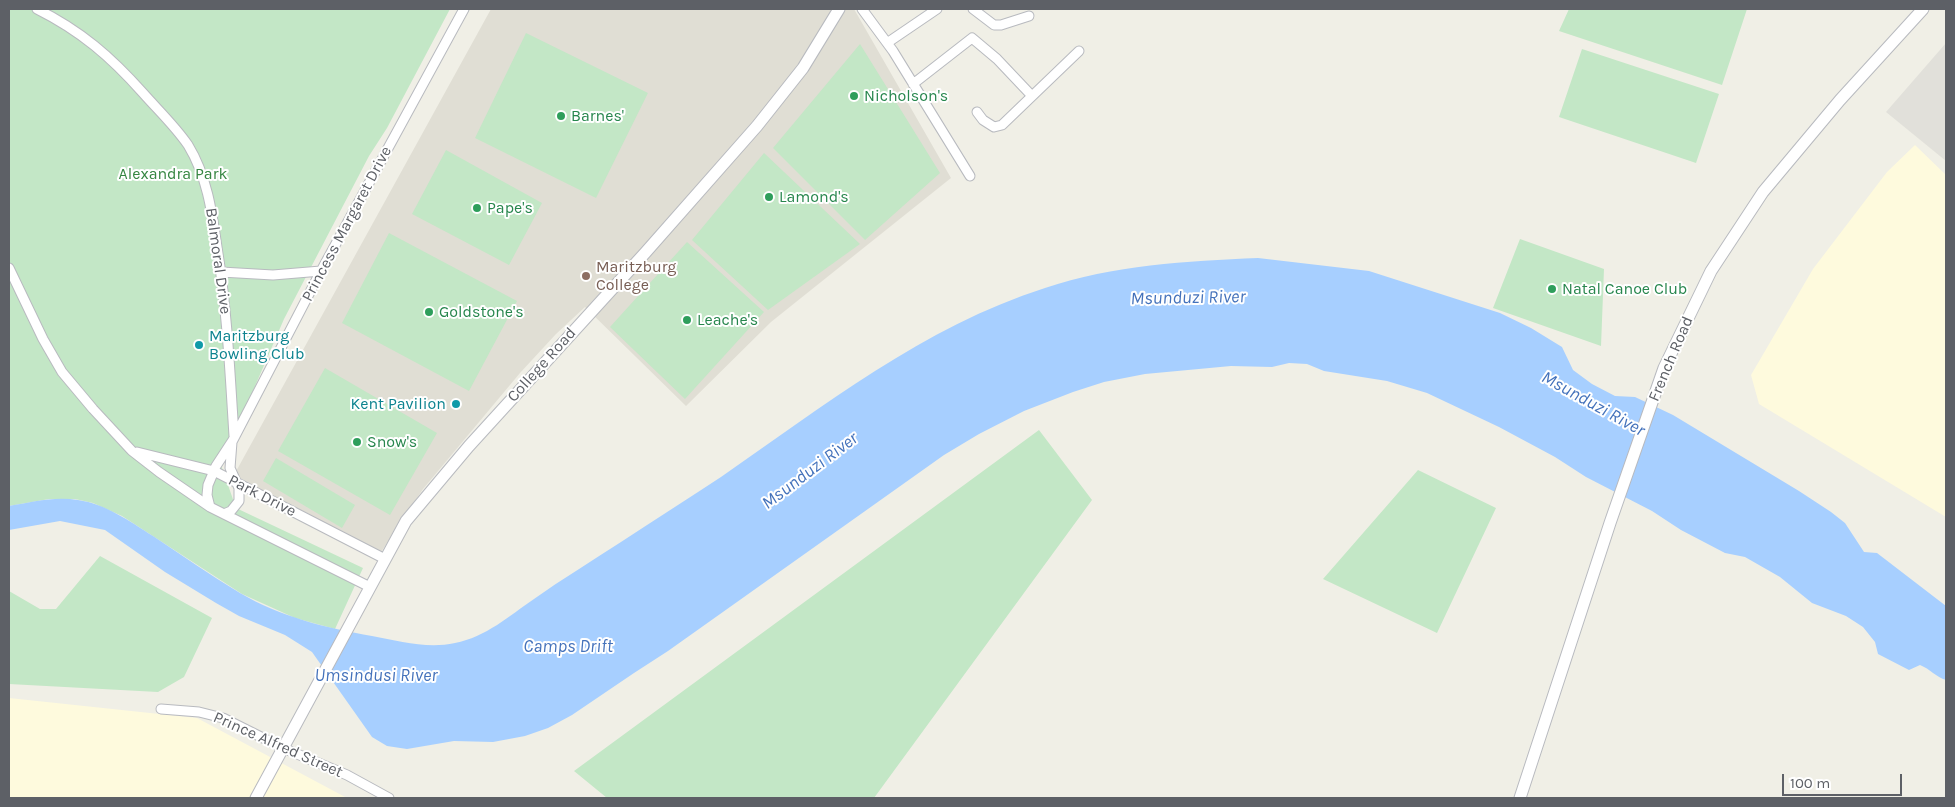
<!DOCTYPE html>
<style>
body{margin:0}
#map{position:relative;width:1955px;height:807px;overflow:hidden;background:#f0efe6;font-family:Karla,sans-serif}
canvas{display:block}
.frame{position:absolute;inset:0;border:10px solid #5d6066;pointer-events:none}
.scale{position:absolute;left:1782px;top:774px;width:120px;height:22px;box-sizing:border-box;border:2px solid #5d6066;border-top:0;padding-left:6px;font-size:15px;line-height:18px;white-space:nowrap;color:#5d6066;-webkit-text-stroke:4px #fff;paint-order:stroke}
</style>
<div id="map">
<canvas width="1955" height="807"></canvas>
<div class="frame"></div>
<div class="scale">100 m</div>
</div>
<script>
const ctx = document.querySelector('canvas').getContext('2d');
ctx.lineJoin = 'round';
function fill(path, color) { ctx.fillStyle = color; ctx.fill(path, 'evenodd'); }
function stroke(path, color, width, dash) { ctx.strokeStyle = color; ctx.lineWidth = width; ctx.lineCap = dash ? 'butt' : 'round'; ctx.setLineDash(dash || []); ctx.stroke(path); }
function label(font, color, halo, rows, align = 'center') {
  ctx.font = font + ' Karla,sans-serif'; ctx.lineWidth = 4; ctx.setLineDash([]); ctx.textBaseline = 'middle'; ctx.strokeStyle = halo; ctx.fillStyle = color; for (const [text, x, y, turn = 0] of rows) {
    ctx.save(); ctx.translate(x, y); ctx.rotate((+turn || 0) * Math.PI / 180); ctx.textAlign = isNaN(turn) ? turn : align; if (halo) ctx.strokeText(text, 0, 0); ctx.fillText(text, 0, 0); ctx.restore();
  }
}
const commercial = new Path2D(`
 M1915,145L1946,175V517L1759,404L1751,375L1813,269L1887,172Z
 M9,698L197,718L347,798H9Z`);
const industrial = new Path2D(`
 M1946,43V161L1886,112Z`);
const education = new Path2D(`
 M491,9H854L951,178L771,322L686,406L585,307L556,334L520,373L423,489L381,552L234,475Z`);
const green = new Path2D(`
 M9,9H450L387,128L369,156L284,319L221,465L236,508L363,568L335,629L295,618L242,594L122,516L93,503L75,499H49L9,506Z
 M1569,9H1747L1722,85L1559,31Z
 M526,33L648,93L596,198L475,138Z
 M860,44L940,173L865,240L773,148Z
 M1582,49L1719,94L1696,163L1559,117Z
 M446,150L542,203L509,265L412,214Z
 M764,153L860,244L768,310L692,240Z
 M389,233L517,301L469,391L342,323Z
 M1520,239L1604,269L1601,346L1493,308Z
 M687,242L764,312L685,399L610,327Z
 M325,368L437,433L390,515L278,451Z
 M1039,430L1092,500L874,798H607L574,771Z
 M276,458L355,505L342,528L263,481Z
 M1418,470L1496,508L1437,633L1323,579Z
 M100,556L212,618L184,677L158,692L9,684V591L40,609H56Z`);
const water = new Path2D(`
 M1258,258L1369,271L1500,313L1531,328L1562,347L1573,370L1592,384L1615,396L1635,397L1673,415L1799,491L1831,512L1845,523L1864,552L1877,553L1946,606V680C1936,677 1930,669 1920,665L1909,670L1878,654L1875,642L1863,627L1846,616L1812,603L1780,577L1745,557L1725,553L1681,530L1652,511L1586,477L1555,457L1499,427L1427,393L1387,381L1324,371L1307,364L1289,363L1272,367L1231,366L1145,374L1104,382L1073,392L1024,411L979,434L944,455L668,651L634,673L572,715L548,728L525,736L493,742L454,741L407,749L387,746L372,737L312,652L285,635L239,616L216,603L165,572L105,530L60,521L9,530V506C31,502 55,496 78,500C106,504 129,521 153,536C182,555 210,575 240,593C281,617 326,628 372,636C399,641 427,649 455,643C486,637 509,616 534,599C562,579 592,561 621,542C654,520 688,499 721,477C824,406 923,327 1045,288C1113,265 1187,261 1258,258Z`);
const minor = new Path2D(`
 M37,9C81,31 111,57 143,93C158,110 175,126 188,145C207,176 212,212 217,247C227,309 230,373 234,436
 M862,9L893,51L970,176
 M973,9L994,25H1001L1029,16
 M887,43L937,9
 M913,84L972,38L997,59L1032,96
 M977,112L983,120L994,127L1002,125L1079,51
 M9,268L43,339L62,372L93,409L132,451L159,472L210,507L370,587
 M221,272L273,275L321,271
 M137,452L214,471L385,559
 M210,507L207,495L208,485L216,466L233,440L321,271L464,9
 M224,514L231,511L239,501V488L230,468L232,442
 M161,709L199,712L223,718L283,748L347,775L389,798`);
const tertiary = new Path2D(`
 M256,798L406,521L469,446L645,253L757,126L803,68L839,9
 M1520,798L1610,523L1664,368L1711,271L1763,192L1840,100L1923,9`);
const markers = [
 [854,96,5,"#2e9e5b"],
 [561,116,5,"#2e9e5b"],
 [769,197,5,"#2e9e5b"],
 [477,208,5,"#2e9e5b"],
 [586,276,5,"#8d6e63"],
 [1552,289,5,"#2e9e5b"],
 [429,312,5,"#2e9e5b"],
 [687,320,5,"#2e9e5b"],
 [199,345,5,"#0f9aa8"],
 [456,404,5,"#0f9aa8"],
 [357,442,5,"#2e9e5b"]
];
const leisureNames = [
 ["Nicholson's",864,96],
 ["Barnes'",571,116],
 ["Lamond's",779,197],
 ["Pape's",487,208],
 ["Natal Canoe Club",1562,289],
 ["Goldstone's",439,312],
 ["Leache's",697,320],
 ["Snow's",367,442]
];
const parkNames = [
 ["Alexandra Park",173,174]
];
const streetNames = [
 ["Princess Margaret Drive",347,224,-62],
 ["Balmoral Drive",218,261,82],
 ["French Road",1671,359,-67],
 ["College Road",542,365,-48],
 ["Park Drive",262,496,27],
 ["Prince Alfred Street",278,745,24]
];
const educationNames = [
 ["Maritzburg",596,267],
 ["College",596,285]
];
const cultureNames = [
 ["Maritzburg",209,336],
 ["Bowling Club",209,354],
 ["Kent Pavilion",446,404,"right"]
];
const waterNames = [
 ["Msunduzi River",1188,298,-1],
 ["Msunduzi River",1593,404,29],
 ["Msunduzi River",810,471,-37],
 ["Camps Drift",568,647],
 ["Umsindusi River",376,676]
];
fill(commercial, '#fefadd');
fill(industrial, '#e1e0da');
fill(education, '#e0ded4');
fill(green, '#c3e7c6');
fill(water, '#a7cfff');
stroke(minor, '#b8babf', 11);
stroke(tertiary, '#b8babf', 13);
stroke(minor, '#fff', 9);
stroke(tertiary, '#fff', 11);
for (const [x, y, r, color] of markers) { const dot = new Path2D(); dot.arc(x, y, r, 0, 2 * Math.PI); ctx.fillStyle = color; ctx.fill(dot); stroke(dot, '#fff', 2); }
label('16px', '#27864d', '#fff', leisureNames, 'left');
label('16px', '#358641', '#fff', parkNames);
label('16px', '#5d6066', '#fff', streetNames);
label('16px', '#785e54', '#fff', educationNames, 'left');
label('16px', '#0d838f', '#fff', cultureNames, 'left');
label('italic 18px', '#4472bb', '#fff', waterNames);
</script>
